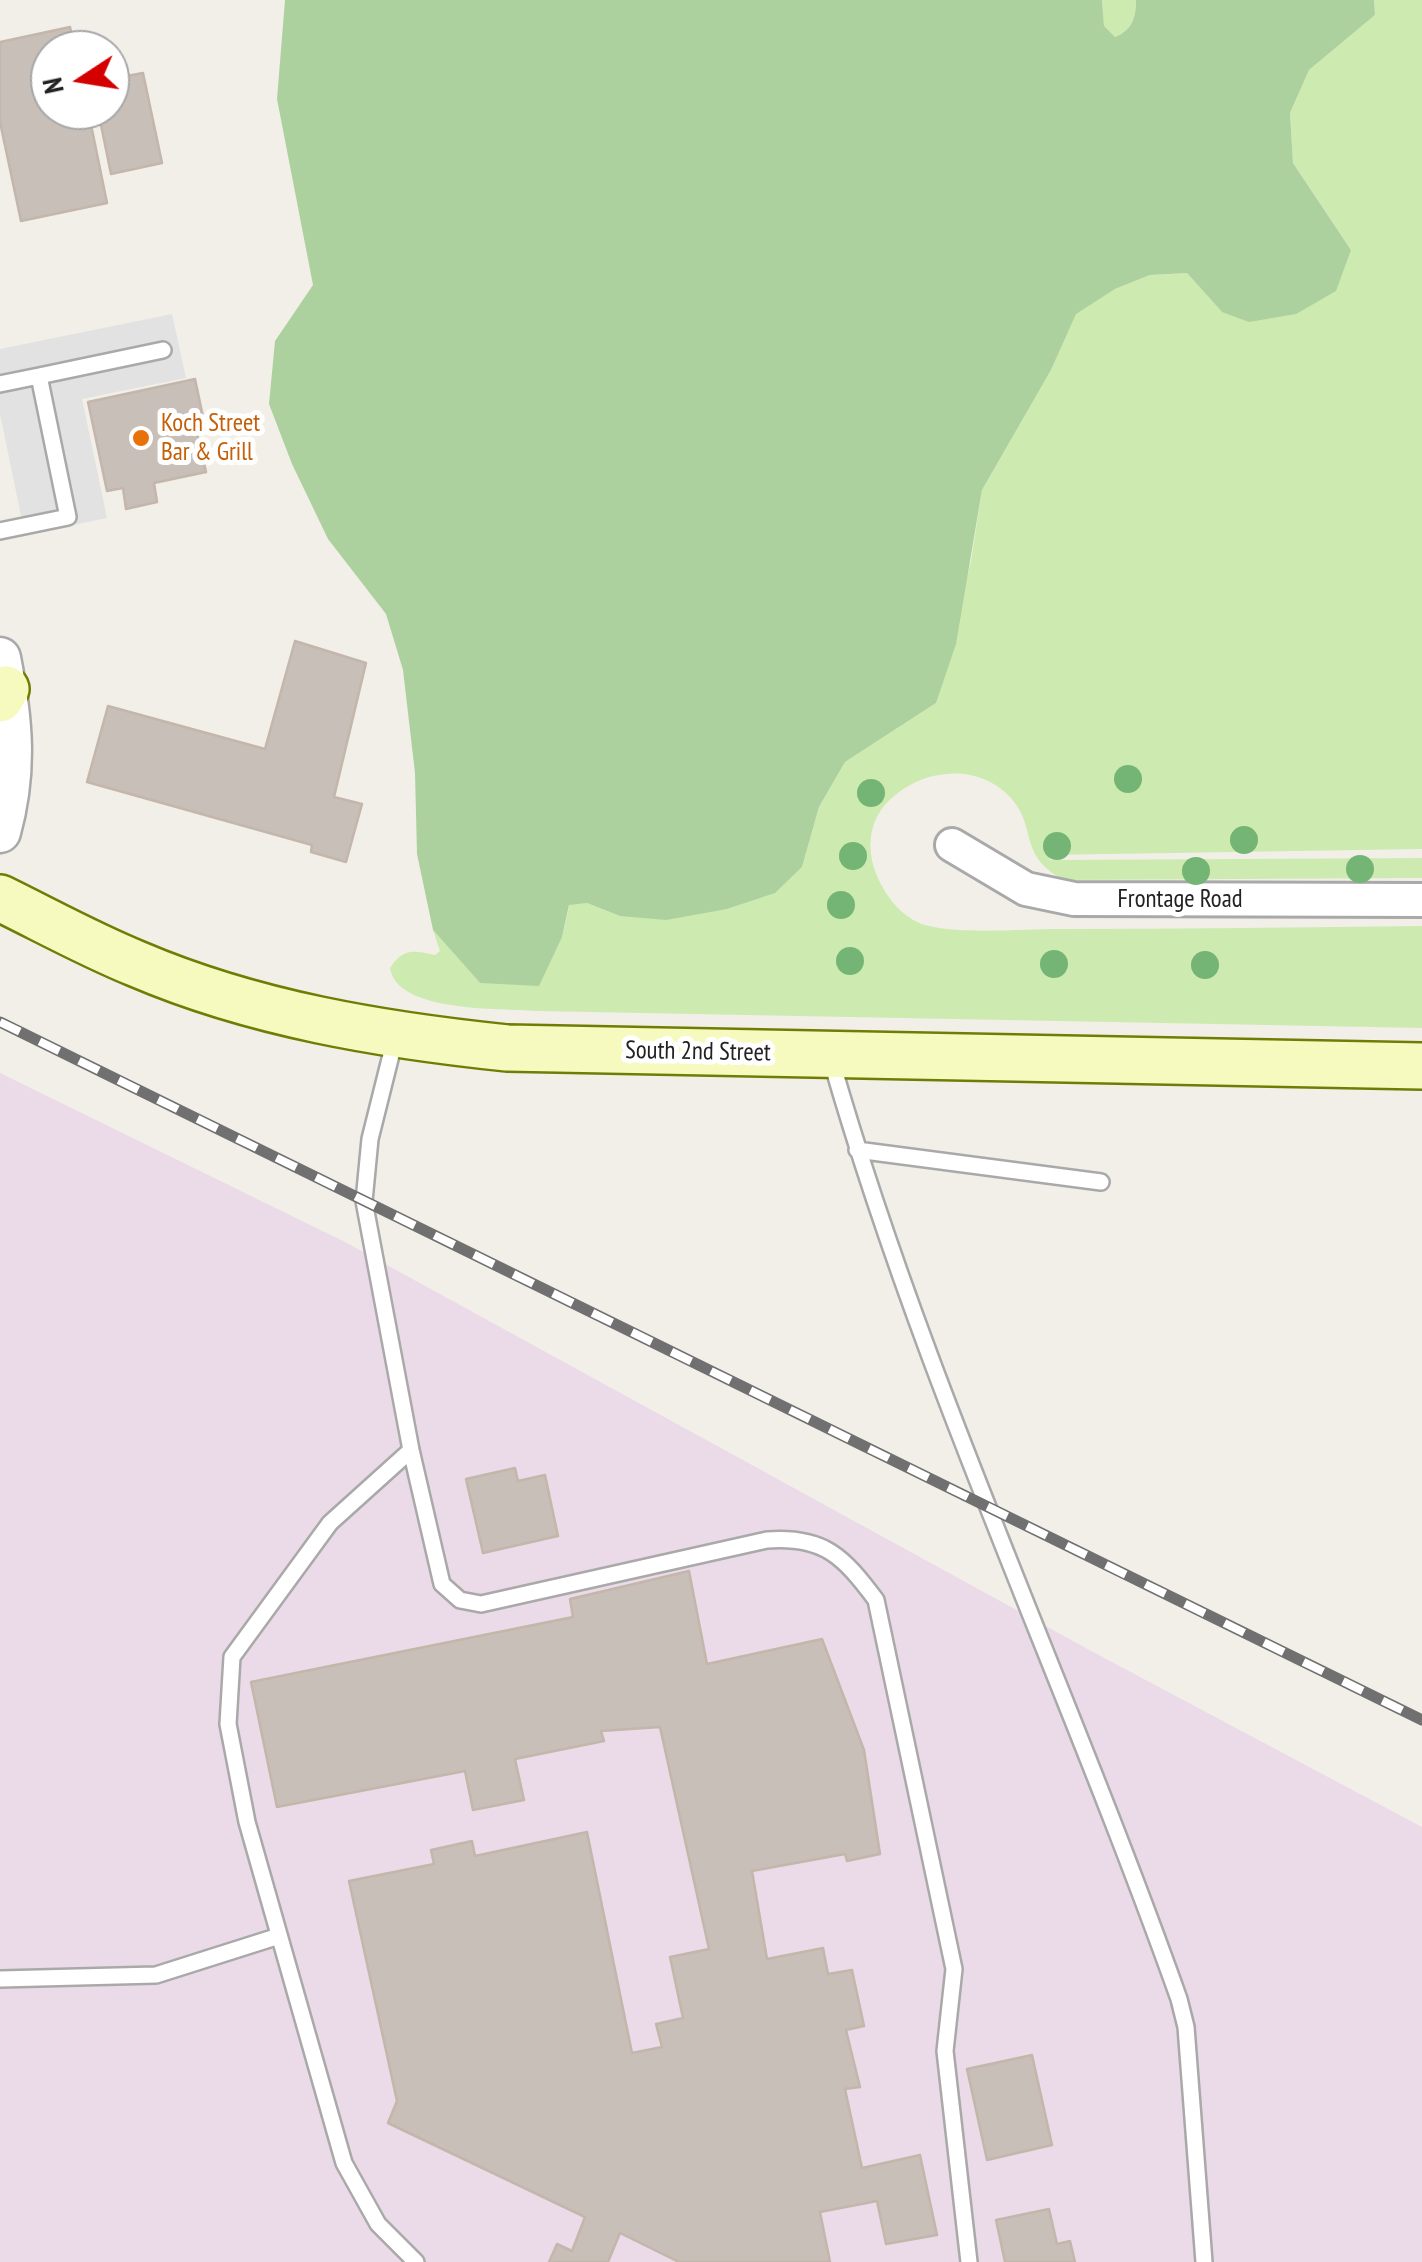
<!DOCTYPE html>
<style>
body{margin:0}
#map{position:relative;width:1422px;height:2262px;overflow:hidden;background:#f2efe9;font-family:"PT Sans Narrow",sans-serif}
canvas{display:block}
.north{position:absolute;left:30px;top:30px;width:100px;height:100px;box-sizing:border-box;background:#fff;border:2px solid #a7a7a7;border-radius:50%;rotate:258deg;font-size:28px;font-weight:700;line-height:40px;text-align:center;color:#222}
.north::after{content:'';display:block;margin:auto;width:35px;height:45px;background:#d40000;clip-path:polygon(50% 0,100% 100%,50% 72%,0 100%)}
</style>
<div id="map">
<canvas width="1422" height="2262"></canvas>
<div class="north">N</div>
</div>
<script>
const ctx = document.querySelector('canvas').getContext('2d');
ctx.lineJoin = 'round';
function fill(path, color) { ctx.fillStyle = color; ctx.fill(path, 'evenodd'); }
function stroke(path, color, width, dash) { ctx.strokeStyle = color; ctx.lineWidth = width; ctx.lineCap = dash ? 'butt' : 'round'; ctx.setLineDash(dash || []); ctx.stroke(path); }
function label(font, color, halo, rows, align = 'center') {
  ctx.font = font + ' "PT Sans Narrow",sans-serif'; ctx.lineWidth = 10; ctx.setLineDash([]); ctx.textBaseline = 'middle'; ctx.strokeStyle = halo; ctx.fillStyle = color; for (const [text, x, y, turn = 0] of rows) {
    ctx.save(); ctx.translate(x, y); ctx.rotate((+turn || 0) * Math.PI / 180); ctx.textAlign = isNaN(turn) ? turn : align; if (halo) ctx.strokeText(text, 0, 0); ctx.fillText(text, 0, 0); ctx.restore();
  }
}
const industrial = new Path2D(`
 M0,1073L345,1242L1095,1653L1422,1827V2262H0Z`);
const grass = new Path2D(`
 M1102,0H1136C1136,18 1132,30 1115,37L1104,27Z
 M1374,0H1422V849L1048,855L1050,860L1422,858V878L1064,880C1016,855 1039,826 1008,795C972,759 910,771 881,810C869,828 868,848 874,868C882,891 898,915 922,924C954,935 1022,929 1058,929C1179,929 1301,927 1422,926V1028L536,1011C500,1008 397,1013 390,968C403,948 413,950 435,955L440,951L433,930L480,983L562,937L570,903H587L620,916L727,909L775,892L802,867L819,807L845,762L936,703L971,561L982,490L1051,370L1076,313L1115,289L1150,275L1187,273L1222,312L1351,250L1293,163L1290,113L1309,70L1375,15Z`);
const forest = new Path2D(`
 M285,0H1102L1104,26L1115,37C1132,30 1136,18 1136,0H1374L1375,15L1309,70L1290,113L1293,163L1351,250L1336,291L1296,314L1249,322L1222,312L1187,273L1150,275L1115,289L1076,314L1051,370L982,490L956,644L936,703L845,762L819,807L802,867L775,893L727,909L666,920L620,916L587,903L569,905L562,937L539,986L480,983L433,930L417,854L415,773L403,670L386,614L328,539L292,464L269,404L275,341L313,285L277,99Z`);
const parking = new Path2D(`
 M172,314L186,378L82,399L107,518L25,535L0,414V349Z`);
const building = new Path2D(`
 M70,27L75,50H50V110H88L107,203L21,221L0,122V42Z
 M143,73L162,163L111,174L98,110H110V79Z
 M195,379L206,431L197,433L206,472L154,483L157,502L126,509L123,488L107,491L88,402Z
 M295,641L366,663L334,797L362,804L346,862L311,852L312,845L87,782L108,706L265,749Z
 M515,1468L518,1481L545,1475L558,1536L483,1553L466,1479Z
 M689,1571L707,1664L822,1639L864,1750L880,1854L847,1861L845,1854L752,1871L767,1959L823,1948L828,1974L852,1970L864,2026L846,2030L860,2087L845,2089L862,2168L920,2155L937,2235L886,2244L877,2201L820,2212L830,2262H679L620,2233L608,2262H549L557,2244L572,2251L585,2217L388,2123L397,2101L349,1881L434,1864L431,1850L472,1841L475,1856L587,1832L632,2053L662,2047L656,2024L683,2018L670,1957L709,1949L660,1727L601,1731L604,1741L515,1759L524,1800L473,1810L465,1771L277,1807L251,1682L573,1617L570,1599Z
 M1032,2055L1052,2145L987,2160L967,2069Z
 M1049,2209L1057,2244L1070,2241L1075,2262H1005L996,2220Z`);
const service = new Path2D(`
 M0,384L39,376
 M0,531L68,517L39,376L163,350
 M395,1039L370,1139L364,1201L411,1450L442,1584L460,1600L481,1604L767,1540C824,1536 843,1556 876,1600L954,1969L945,2051L969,2262
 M831,1059C923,1381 1067,1684 1179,1999L1186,2027L1204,2262
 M857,1150L1101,1182
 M411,1450L330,1523L232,1657L228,1724L247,1822L344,2163L378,2224L416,2262
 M0,1979L156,1975L279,1936`);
const minor = new Path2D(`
 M952,845L1026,889L1074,899L1422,900`);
const tertiary = new Path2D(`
 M0,658C12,719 17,771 0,832`);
const secondary = new Path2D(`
 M0,699L6,689
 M0,898C45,920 90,945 137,964C254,1014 382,1035 507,1048L1422,1066`);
const rail = new Path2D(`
 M0,1022L1422,1720`);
const trees = [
 [1128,779],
 [871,793],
 [1244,840],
 [1057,846],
 [853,856],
 [1360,869],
 [1196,871],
 [841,905],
 [850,961],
 [1054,964],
 [1205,965]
];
const markers = [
 [141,438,10,"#e8710a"]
];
const foodNames = [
 ["Koch Street",161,424],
 ["Bar & Grill",161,453]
];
const streetNames = [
 ["Frontage Road",1180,900],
 ["South 2nd Street",698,1052,1]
];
fill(industrial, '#ebdbe8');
fill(grass, '#cdebb0');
fill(forest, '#add19e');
fill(parking, '#e2e2e2');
fill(building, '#c7bfb8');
stroke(building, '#c4b6ab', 2.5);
stroke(service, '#a9a9a9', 20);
stroke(minor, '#a9a9a9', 38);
stroke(tertiary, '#a9a9a9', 45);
stroke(secondary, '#707d05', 50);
stroke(service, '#fff', 15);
stroke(minor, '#fff', 32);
stroke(tertiary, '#fff', 40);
stroke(secondary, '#f7fabf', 45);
stroke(rail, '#707070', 11);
stroke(rail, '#fff', 8, [22]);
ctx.fillStyle = '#74b475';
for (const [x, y] of trees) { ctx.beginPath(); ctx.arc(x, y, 14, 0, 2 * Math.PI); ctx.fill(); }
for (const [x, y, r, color] of markers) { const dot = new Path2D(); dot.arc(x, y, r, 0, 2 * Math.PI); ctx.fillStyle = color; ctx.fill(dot); stroke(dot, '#fff', 4); }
label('25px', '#c56008', '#fff', foodNames, 'left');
label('25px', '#222', '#fff', streetNames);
</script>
